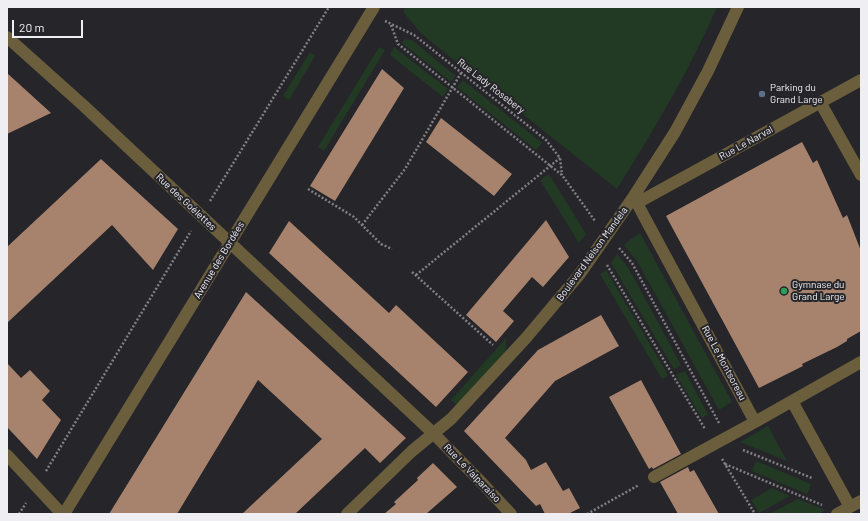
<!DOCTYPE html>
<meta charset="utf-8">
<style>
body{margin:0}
#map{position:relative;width:868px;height:521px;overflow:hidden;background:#25252a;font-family:Barlow,sans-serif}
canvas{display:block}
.frame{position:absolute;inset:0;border:8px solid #efeff3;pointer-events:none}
.scale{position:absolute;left:12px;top:20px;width:71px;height:18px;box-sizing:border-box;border:2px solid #efeff3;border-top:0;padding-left:5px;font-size:12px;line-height:14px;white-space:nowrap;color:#efeff3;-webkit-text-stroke:3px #25252a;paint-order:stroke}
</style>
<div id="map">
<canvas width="868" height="521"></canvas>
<div class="frame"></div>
<div class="scale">20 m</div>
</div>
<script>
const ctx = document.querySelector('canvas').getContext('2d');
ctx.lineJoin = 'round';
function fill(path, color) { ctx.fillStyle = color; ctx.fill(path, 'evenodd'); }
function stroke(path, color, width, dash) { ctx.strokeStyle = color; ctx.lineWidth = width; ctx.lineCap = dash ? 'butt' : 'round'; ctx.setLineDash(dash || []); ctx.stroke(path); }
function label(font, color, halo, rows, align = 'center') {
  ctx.font = font + ' Barlow,sans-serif'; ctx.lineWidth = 4; ctx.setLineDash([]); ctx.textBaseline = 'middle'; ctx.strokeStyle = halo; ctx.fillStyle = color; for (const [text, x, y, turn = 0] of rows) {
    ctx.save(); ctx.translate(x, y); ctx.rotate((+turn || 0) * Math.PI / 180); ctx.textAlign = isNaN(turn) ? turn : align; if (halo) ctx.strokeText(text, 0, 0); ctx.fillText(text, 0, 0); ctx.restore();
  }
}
const green = new Path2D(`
 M406,7H717C689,71 654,130 617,189L429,40L420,32L403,12Z
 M404,39L412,40L456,76L451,82L402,43Z
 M379,47L385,50L324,151L318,147Z
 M394,47L448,89L443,97L390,55Z
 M310,52L315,56L289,100L283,96Z
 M463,80L542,143L536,150L457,87Z
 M549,174L586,234L579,243L540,180Z
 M640,233L732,402L719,410L637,261L624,245L631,239Z
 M617,254L628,267L681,365L674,369L611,263Z
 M606,270L668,375L662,379L600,274Z
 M506,338V351L457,405L451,400Z
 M685,371L708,415L702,418L676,375Z
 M768,426L787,461L740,442Z
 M756,461L811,484L807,494L752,471Z
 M772,488L790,496L759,513L751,500Z
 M798,499L825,510L819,514H769Z`);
const building = new Path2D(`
 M382,69L404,88L335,201L310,186Z
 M7,73L51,113L7,134Z
 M441,118L512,174L494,196L426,142Z
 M802,142L813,163L817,160L843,218L847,215L861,251V331L847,339V341L837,347L802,364L803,366L759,388L666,216Z
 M101,159L178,229L153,270L112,225L7,323V247Z
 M546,220L569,257L543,287L532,277L503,311L514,321L496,342L466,315Z
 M289,221L389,313L396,305L468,372L436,407L269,253Z
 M246,292L406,438L380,463L365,448L295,514H242L322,439L258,380L177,514H109Z
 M601,315L619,346L555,381L505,438L526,460L531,470L546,462L563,491L569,488L580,508L568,514H545L540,504L536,506L464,431L538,350Z
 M7,363L21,378L30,370L50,391L42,400L61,420L37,459L7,427Z
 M641,380L681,454L653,469L652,467L649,469L609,397Z
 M433,463L457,487L426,514H384L396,504L394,502L418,480L417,478Z
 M688,467L690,472L694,470L719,514H678L660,482Z`);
const path = new Path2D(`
 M385,21L414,35L546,140L560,158L562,175
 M391,25L398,44L562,175L595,221
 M308,189L354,217L381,244L392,249
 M210,201L329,7
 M362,225L405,169L461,73
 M619,248L632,263L719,423
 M607,265L705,429
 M412,272L493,345
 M416,275L560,158
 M743,450L812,478
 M722,459L755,514
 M725,464L822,505
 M46,471L191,231
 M19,514L26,503
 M587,514L639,485`);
const street = new Path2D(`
 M7,37L84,106L433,433L483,484L511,514
 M820,102L861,175
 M632,199L637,203L646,220L755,422L654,477
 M637,203L861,80
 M792,401L850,507
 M755,422L861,362
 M7,455L62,514
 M64,514L374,7
 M347,514L412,451L451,419L526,338L579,275L632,199L675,132L708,71L738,7
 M837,514L861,501`);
const markers = [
 [762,94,4,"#5c6f8a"],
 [784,291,4,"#2e9e5b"]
];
const streetNames = [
 ["Rue Lady Rosebery",491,86,38],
 ["Rue Le Narval",746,143,-29],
 ["Rue des Goélettes",186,202,43],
 ["Boulevard Nelson Mandela",592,254,-54],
 ["Avenue des Bordées",219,260,-59],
 ["Rue Le Montsoreau",724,363,62],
 ["Rue Le Valparaiso",472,473,46]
];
const poiNames = [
 ["Parking du",770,88],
 ["Grand Large",770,100],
 ["Gymnase du",792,285],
 ["Grand Large",792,297]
];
fill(green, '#223a24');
fill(building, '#a7836d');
stroke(path, '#808085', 2.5, [2, 2]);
stroke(street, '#6b5e3d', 12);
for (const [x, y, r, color] of markers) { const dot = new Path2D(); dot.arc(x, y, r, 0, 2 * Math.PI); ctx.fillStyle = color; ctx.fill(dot); stroke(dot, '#25252a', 1.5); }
label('10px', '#efeff3', '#25252a', streetNames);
label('10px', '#efeff3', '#25252a', poiNames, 'left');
</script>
